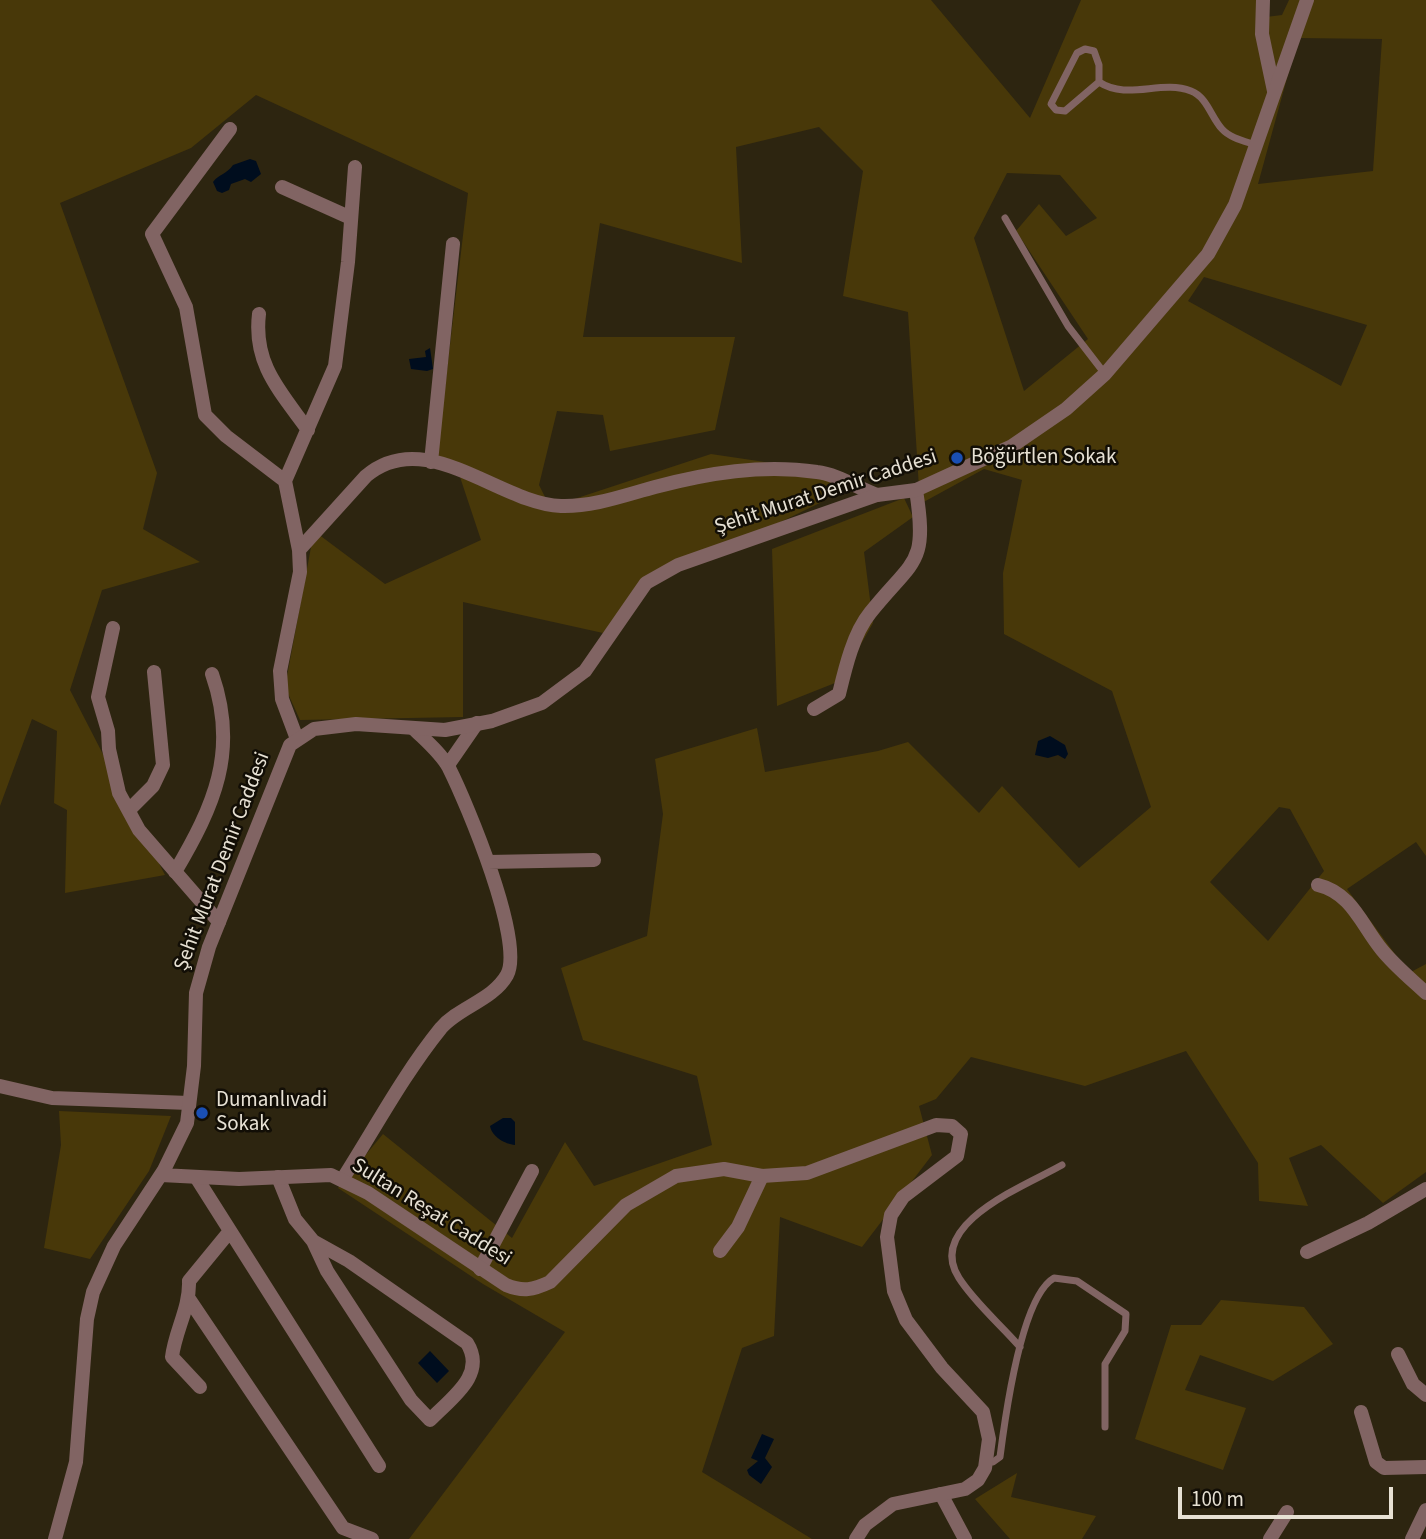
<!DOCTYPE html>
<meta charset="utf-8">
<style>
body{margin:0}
#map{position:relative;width:1426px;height:1539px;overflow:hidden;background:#2d2510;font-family:"Source Sans 3",sans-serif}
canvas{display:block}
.scale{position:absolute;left:1178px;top:1487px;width:215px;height:32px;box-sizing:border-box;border:4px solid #e7e1d4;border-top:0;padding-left:9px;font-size:21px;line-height:24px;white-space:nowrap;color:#e7e1d4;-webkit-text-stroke:5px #120e06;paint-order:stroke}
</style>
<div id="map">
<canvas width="1426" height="1539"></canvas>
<div class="scale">100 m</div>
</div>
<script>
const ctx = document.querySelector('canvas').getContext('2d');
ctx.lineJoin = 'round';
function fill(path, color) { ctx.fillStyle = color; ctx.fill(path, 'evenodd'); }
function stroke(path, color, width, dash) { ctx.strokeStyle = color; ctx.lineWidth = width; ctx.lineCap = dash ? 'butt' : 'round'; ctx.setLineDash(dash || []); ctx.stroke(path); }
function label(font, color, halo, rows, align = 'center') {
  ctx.font = font + ' "Source Sans 3",sans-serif'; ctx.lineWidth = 5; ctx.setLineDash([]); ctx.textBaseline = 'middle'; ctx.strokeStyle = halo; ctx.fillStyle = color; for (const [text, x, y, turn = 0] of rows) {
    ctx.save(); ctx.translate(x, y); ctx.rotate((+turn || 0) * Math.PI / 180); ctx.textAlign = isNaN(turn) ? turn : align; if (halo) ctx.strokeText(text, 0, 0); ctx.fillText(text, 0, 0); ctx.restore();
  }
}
const green = new Path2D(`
 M0,0H931L1030,118L1081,0H1263L1258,18L1282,15L1289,0H1426V856L1416,842L1347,889L1409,973L1426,964V1172L1383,1203L1321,1145L1289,1158L1308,1206L1259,1201L1258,1163L1186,1051L1085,1086L971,1057L936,1099L919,1106L932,1155L862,1247L780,1217L774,1336L742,1348L702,1472L812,1539H409L565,1332L483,1284L338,1188L383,1134L512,1238L565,1142L594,1186L712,1145L697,1076L583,1040L561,968L647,936L663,814L655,759L757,728L765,772L878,751L908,742L979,813L1002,786L1079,868L1151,807L1112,691L1004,634L1003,573L1022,480L984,469L920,504L908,312L843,296L863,171L819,127L736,147L742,263L600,223L583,337H735L715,430L610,451L603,415L557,411L539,485L550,507L711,454L839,473L826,500L640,590L603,633L463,602V717L300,720L285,687L314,531L385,584L481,540L458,471L437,455L468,193L256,95L191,148L60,203L157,473L143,529L200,562L102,590L70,690L165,875L65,893L67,810L54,803L57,731L32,719L0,806ZM1298,38L1382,39L1373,171L1258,184ZM1007,173L1060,175L1097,218L1066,236L1039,204L1016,231L1088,339L1024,391L974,238ZM1204,277L1367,325L1341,386L1188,301ZM1279,807L1290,809L1324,871L1268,941L1210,882Z
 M904,498L913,517L864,552L873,623L840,681L777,706L772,549Z
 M59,1111L171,1116L149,1171L90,1259L44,1248L61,1145Z
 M1221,1300L1304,1307L1333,1344L1273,1381L1200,1355L1185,1390L1246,1408L1223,1470L1135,1439L1171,1325H1201Z
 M1017,1473L1011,1497L1096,1516L1082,1539H1010L975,1499Z`);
const water = new Path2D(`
 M250,159L256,161L261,174L251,182L245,179L231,184L229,190L222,193L217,191L213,182C219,174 227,174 233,165Z
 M430,348L433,369L427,371L411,369L409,359L426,357L425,351Z
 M1050,736L1065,745L1068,754L1065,759L1058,755L1048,758L1035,755L1038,741Z
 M503,1118H511L515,1122V1145C505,1144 492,1137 490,1126Z
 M430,1351L449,1371L437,1383L418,1363Z
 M762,1434L774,1439L765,1458L772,1467L761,1484L749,1475L747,1470L758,1461L751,1458Z`);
const service = new Path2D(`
 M1085,49L1094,51L1099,65V82L1065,111L1056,110L1051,104L1077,53Z
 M1099,82C1128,101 1161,79 1191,91C1207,97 1211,117 1222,129C1230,138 1244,141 1256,145
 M1005,218L1068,326L1105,374
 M1020,1347C1001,1325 975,1303 959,1278C924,1224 1027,1185 1062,1165
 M986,1462H993L1000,1457C1005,1418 1021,1297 1054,1278L1077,1281L1126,1314L1125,1331L1105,1364V1427`);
const minor = new Path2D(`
 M1263,0L1262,34L1274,91
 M230,129L152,234L186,307L205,415L226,436L285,481
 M282,187L351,218
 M259,314C253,364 280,391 308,430
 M431,462L453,244
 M299,550L366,476C426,425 500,504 561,506C593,507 625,495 655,487C708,473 762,464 817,472C837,474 858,488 877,495
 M113,628L98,697L108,731L109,749L119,793L139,830L219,922
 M814,709L839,694C845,669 853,634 870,613C914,558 928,566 916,490
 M297,739L282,699L280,671L300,572L299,550L285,481L335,366L348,262L355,167
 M448,765L477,723
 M129,810L153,786L163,765L154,672
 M488,862L594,860
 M175,872C214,806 239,751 212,674
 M1318,885C1352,893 1362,926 1382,950C1395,966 1411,979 1426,993
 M0,1086L52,1098L189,1103
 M196,1177L379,1466
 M278,1177L295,1219L313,1241L327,1271L411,1400L430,1420C451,1398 487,1375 467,1343L349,1261L313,1241
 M342,1180C374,1130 403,1075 441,1028C459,1007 493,1000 507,975C525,942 467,804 449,768C441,753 425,740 413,728
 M720,1251L738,1227L762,1176
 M1307,1252L1368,1223L1426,1189
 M480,1269L532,1171
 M189,1299L343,1528L372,1539
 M1398,1354L1413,1384L1426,1395
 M200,1387L172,1357C175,1331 190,1308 189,1281L230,1231
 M1361,1412L1376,1462L1384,1468L1426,1467
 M941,1494L965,1539
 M1270,1539L1287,1512`);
const tertiary = new Path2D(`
 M161,1175L239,1179L331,1175L368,1193L506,1285C523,1292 533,1290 550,1282L626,1205L676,1176L724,1169L762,1176L807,1173L936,1125L952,1126L961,1134L957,1156L903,1197L891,1215L887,1237L894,1291L906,1320L942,1368L983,1412L989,1439L985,1468L978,1480L965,1489L893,1504L865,1525L856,1539
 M55,1539L76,1462L87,1319L93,1292L114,1246L164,1170L187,1123L194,1066L196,993L209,947L290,745L314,729L356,724L445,730L492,721L542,703L585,671L646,583L678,565L877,495L916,490L1012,446L1066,409L1105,374L1208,254L1235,205L1307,0
 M1412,1539L1426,1510`);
const markers = [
 [957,458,7,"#1a4fb4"],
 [202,1113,7,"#1a4fb4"]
];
const poiNames = [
 ["Böğürtlen Sokak",971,458],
 ["Dumanlıvadi",216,1101],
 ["Sokak",216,1125]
];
const streetNames = [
 ["Şehit Murat Demir Caddesi",826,493,-18],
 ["Şehit Murat Demir Caddesi",223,862,-69],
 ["Sultan Reşat Caddesi",431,1213,32]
];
fill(green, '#483809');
fill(water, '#000d1e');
stroke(service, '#816463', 7);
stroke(minor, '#816463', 14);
stroke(tertiary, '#816463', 14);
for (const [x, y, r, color] of markers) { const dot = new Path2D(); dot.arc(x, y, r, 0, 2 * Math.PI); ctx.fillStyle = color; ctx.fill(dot); stroke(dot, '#120e06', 2.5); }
label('21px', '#e7e1d4', '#120e06', poiNames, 'left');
label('21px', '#e7e1d4', '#120e06', streetNames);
</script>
